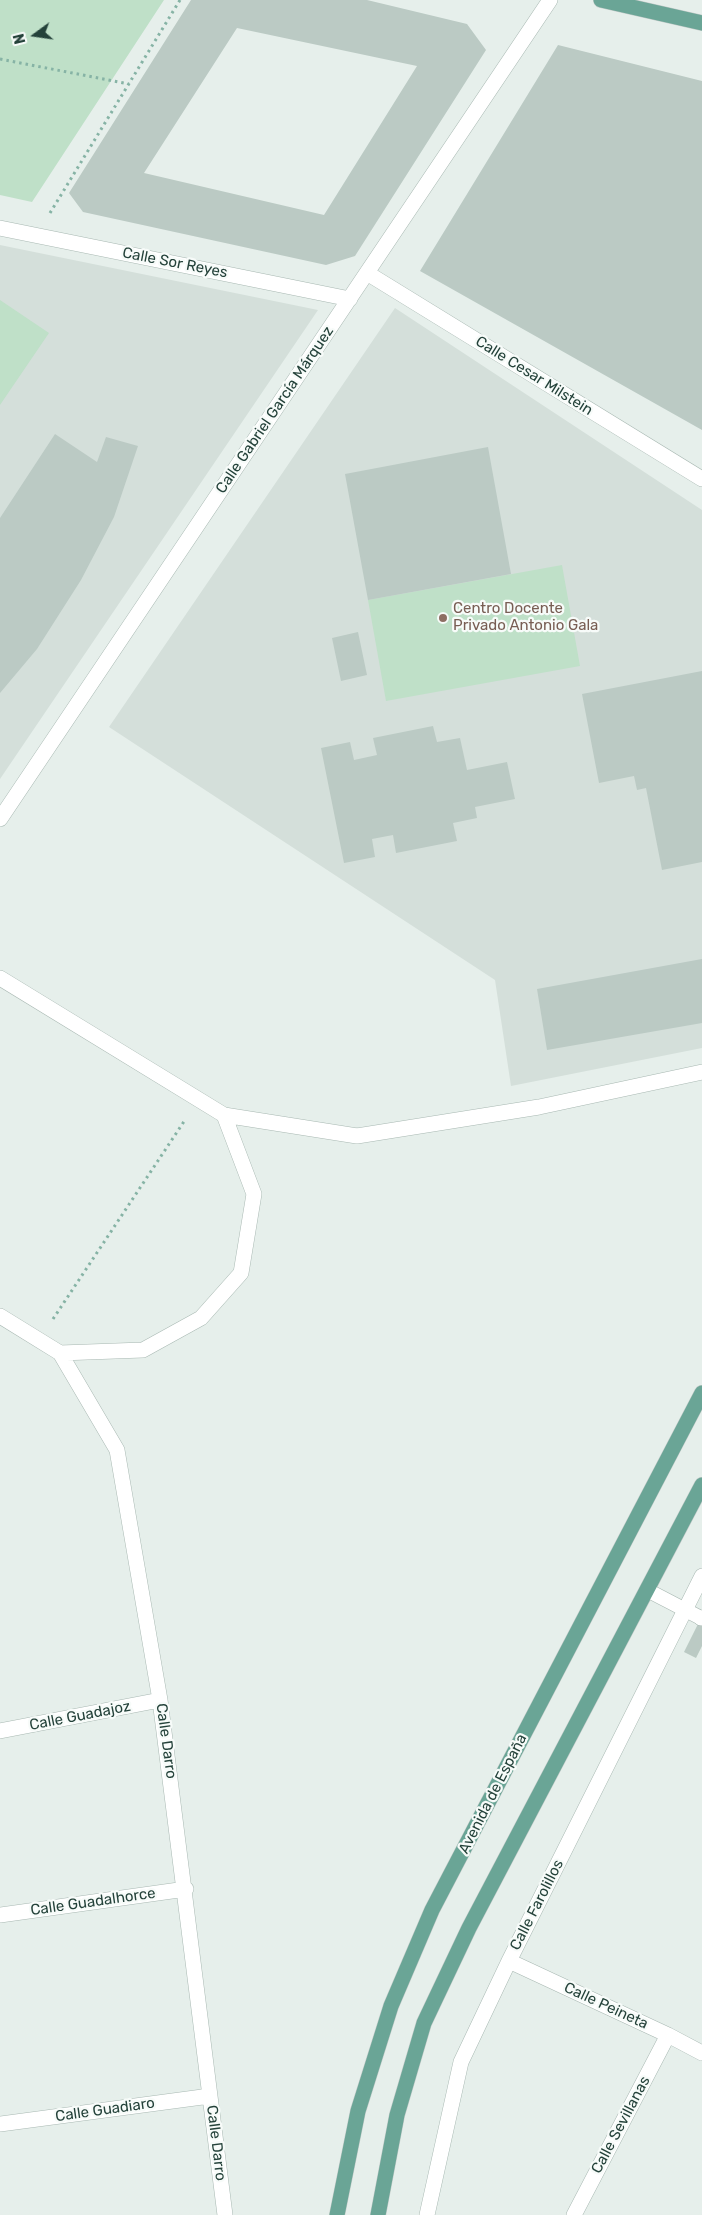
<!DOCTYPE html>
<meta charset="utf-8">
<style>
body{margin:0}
#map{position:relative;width:702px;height:2215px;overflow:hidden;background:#e6efeb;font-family:Rubik,sans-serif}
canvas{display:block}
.north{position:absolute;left:10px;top:10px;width:50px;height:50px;-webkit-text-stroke:4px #f7fbf9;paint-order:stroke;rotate:256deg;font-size:14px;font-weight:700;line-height:20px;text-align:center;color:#24423a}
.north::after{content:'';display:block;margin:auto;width:18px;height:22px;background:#24423a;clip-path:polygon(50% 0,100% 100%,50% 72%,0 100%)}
</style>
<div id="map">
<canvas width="702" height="2215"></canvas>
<div class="north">N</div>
</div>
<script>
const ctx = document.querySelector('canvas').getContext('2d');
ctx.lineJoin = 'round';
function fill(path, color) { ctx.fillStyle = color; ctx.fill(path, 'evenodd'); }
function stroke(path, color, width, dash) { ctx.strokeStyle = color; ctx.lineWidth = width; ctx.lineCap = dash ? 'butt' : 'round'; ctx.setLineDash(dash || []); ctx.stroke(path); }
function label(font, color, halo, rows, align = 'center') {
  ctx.font = font + ' Rubik,sans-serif'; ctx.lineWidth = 4.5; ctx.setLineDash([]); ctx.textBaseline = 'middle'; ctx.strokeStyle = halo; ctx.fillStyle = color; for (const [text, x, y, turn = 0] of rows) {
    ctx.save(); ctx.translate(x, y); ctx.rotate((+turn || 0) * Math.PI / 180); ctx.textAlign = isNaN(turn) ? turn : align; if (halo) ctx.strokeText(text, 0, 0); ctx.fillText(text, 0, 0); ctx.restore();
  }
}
const built = new Path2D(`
 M0,245L318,310L0,779Z
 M395,308L702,510V1048L511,1086L495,980L109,727Z`);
const green = new Path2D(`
 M0,0H164L32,202L0,195Z
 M0,300L49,333L0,405Z
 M562,565L580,666L386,701L368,600Z`);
const building = new Path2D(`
 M191,0H367L467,24L486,50L355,256L326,265L83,212L69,193ZM237,28L417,66L324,215L144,173Z
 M558,45L702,81V430L420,271Z
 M55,434L97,462L106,437L138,446L114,517L81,580L37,649L0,693V518Z
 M488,447L511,574L368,600L345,474Z
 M358,632L367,675L341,681L332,638Z
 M702,671V862L662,870L646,788L637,790L634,776L599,783L582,694Z
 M433,726L437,742L460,738L467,770L507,762L515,799L475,807L477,818L453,823L457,841L396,853L393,835L372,839L375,857L344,863L321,748L350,742L354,760L377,755L373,738Z
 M702,959V1023L547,1050L537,989Z
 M702,1616V1646L696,1658L684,1652Z`);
const path = new Path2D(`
 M0,59L129,84
 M50,213L180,0
 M53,1319L185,1120`);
const lane = new Path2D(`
 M647,1590L701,1618`);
const street = new Path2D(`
 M0,228L350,299
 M367,273L702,479
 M0,819L550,0
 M0,978L224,1115L357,1136L539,1107L702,1072
 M0,1316L60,1353L117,1450L160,1700L225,2215
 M60,1353L143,1350L201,1318L241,1273L254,1194L224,1115
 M701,1618H702
 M0,1731L160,1700
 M0,1915L186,1889
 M509,1961L668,2035L702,2053
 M0,2124L210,2096
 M427,2215L461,2062L509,1961L702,1576
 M574,2215L668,2035`);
const primary = new Path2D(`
 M601,0L702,23
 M337,2215L358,2111L391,2006L432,1910L702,1393
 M378,2215L397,2115L424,2023L469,1928L702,1485`);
const markers = [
 [443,618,5,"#8d6e63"]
];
const streetNames = [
 ["Calle Sor Reyes",175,263,11],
 ["Calle Cesar Milstein",534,376,32],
 ["Calle Gabriel García Márquez",275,410,-56],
 ["Calle Guadajoz",80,1716,-11],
 ["Calle Darro",166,1741,82],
 ["Avenida de España",493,1794,-63],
 ["Calle Guadalhorce",93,1902,-8],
 ["Calle Farolillos",537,1905,-63],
 ["Calle Peineta",606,2006,25],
 ["Calle Guadiaro",105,2110,-8],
 ["Calle Sevillanas",621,2125,-62],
 ["Calle Darro",216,2143,83]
];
const educationNames = [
 ["Centro Docente",453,609],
 ["Privado Antonio Gala",453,626]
];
fill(built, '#d4dfda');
fill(green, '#bfe0c8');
fill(building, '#bbcac4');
stroke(lane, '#a8b8b2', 15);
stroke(street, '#a8b8b2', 16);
stroke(primary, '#c2cac8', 16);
stroke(path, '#86b3a5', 3, [2.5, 4]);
stroke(lane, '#fff', 14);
stroke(street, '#fff', 15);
stroke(primary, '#6aa596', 15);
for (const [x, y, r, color] of markers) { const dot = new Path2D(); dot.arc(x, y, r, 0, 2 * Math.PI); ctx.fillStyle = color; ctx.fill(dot); stroke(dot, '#f7fbf9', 2); }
label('15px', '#24423a', '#f7fbf9', streetNames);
label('15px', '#785e54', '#f7fbf9', educationNames, 'left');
</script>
